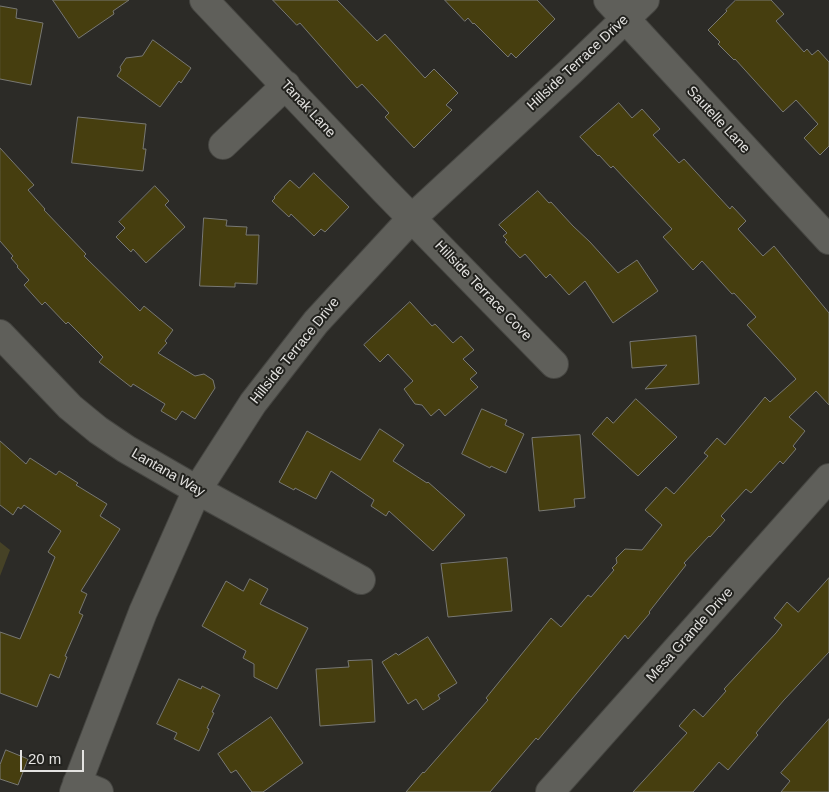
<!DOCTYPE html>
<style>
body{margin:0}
#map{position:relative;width:829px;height:792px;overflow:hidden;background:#2c2b27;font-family:Arial,sans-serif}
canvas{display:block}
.scale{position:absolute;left:20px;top:750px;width:64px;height:22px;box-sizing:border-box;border:2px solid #e4e3e1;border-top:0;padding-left:6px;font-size:15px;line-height:18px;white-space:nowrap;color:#e4e3e1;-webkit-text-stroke:4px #22221e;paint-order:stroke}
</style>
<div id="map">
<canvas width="829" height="792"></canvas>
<div class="scale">20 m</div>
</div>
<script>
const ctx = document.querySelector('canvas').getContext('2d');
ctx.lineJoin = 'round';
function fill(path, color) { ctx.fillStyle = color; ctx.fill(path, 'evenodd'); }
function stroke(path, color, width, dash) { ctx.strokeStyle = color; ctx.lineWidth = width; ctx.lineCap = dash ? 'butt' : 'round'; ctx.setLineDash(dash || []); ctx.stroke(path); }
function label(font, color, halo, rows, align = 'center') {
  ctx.font = font + ' Arial,sans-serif'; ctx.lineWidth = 4; ctx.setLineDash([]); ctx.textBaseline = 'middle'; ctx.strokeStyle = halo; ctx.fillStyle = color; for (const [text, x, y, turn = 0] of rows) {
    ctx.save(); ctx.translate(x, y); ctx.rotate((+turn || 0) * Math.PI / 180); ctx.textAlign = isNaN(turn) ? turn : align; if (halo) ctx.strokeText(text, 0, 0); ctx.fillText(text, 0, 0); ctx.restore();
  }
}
const green = new Path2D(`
 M0,542L10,550L0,576Z`);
const building = new Path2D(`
 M53,0H129L113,11L114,14L79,38Z
 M273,0H337L377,41L385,34L425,78L434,69L458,93L446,105L452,110L414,148L385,117L389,113L362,84L357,88L300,23L297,25Z
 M445,0H537L555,19L516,58L511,53L508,57L474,23L473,24L468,18L465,21Z
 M736,0H771L784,14L776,21L804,52L807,49L812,55L818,50L829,62V146L820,155L804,138L818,124L796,100L783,112L735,59L734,60L718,44L720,42L708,30L727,11L726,10Z
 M0,6L17,9L16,18L43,23L31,85L0,79Z
 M153,40L191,68L181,83L179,81L160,107L117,76L121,70L120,67L126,58L142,56Z
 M619,103L632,118L642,109L660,129L653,135L679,163L684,159L730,209L732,206L746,221L738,229L763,256L774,246L829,313V405L816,391L789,417L805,431L793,446L796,449L783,464L780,461L751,493L746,489L721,516L725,520L710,537L709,536L684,563L686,565L649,612L650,613L628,639L625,635L538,740L536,738L490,792H406L423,772L424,773L488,700L486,698L551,618L561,627L588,595L591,597L614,570L612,568L617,563L616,558L625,549L642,550L662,525L645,510L666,487L674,494L708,456L704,453L717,438L725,445L765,397L770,402L796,379L747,325L756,317L734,293L732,294L702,261L693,270L663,237L672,229L613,166L611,168L599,155L598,156L580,137Z
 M78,117L146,124L143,149H146L143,171L72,163Z
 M0,148L34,185L28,190L45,209L44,210L86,254L84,256L140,311L144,306L173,330L165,341L167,343L158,353L195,376L204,374L213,380L215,388L195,419L182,411L176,420L161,411L165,404L133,384L131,387L99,362L103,357L68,322L66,324L45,302L42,305L24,285L29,280L17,267L18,266L11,258L13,256L0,241Z
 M314,173L349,207L325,232L321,229L314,236L291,214L289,217L272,201L275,198L274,197L290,180L299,188Z
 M155,186L169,201L165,205L185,227L146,263L133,249L131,252L116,237L125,228L119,222Z
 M538,191L549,203L551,202L573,226L590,242L618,273L637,260L658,291L613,323L585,281L569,295L550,274L546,278L525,254L520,258L505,242L507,240L503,236L507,233L499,225Z
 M204,218L227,220L226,226L247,227L246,235H259L257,284L235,283V287L200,286Z
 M410,302L432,326L435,324L453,343L461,336L474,350L463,359L477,373L470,379L478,387L445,416L439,409L431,416L422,405L415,404L404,389L413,381L388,354L380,362L364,345Z
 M696,336L699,384L645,389L667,365L632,368L630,342Z
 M636,399L677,437L638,476L592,434L607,417L613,423Z
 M482,409L507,420L505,425L524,434L506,473L491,466L490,468L462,454Z
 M380,429L404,445L393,461L427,483L428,482L465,515L433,551L389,511L386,516L371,506L374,500L331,471L316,499L295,488L294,490L279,482L307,431L360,460Z
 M580,435L585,498L574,499L575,507L539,511L532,438Z
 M0,441L26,464L30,458L56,475L59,471L78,483L76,485L107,504L100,516L120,529L81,591L87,594L79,613L83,615L65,656L67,657L59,678L50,674L37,707L0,693V632L20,639L55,557L48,552L61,531L24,505L21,509L18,507L13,515L0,505Z
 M507,558L512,611L448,617L441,564Z
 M829,578V652L784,700L756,733L758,735L728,770L719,762L693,792H633L687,733L679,726L694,709L703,717L726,691L724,689L776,633L782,625L774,618L787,602L798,612Z
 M250,579L268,589L260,604L308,628L277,689L254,677V664L243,658L246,651L202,626L226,581L243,591Z
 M428,637L457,683L438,695L440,699L423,710L416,699L408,704L382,662L396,653L398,655Z
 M372,660L375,722L320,726L316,669L349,667L348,661Z
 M179,679L201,689L202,686L220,695L212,712L214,713L207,728L209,729L199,751L174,739L177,733L157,724Z
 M271,717L303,763L263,792H252L236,770L231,773L218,754Z
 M829,719V792H781L790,781L781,773Z
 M6,750L28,759L18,785L0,779V765Z`);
const minor = new Path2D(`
 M204,0L385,191L554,364
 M608,0L829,240
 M223,145L286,85
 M0,334L70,407L98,430L126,449L197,490L361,580
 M77,783L99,792
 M74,792L143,612L197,490L253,403L316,322L412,218L571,71L645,0
 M550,792L829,478`);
const streetNames = [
 ["Hillside Terrace Drive",578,63,-43],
 ["Tanak Lane",308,109,47],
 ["Sautelle Lane",718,120,47],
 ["Hillside Terrace Cove",483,291,46],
 ["Hillside Terrace Drive",295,351,-51],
 ["Lantana Way",168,473,30],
 ["Mesa Grande Drive",690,635,-48]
];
fill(green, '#464226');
fill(building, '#463e0f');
stroke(building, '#787873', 1);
stroke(minor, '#464642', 30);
stroke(minor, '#5f5f5a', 28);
label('14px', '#e4e3e1', '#22221e', streetNames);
</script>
